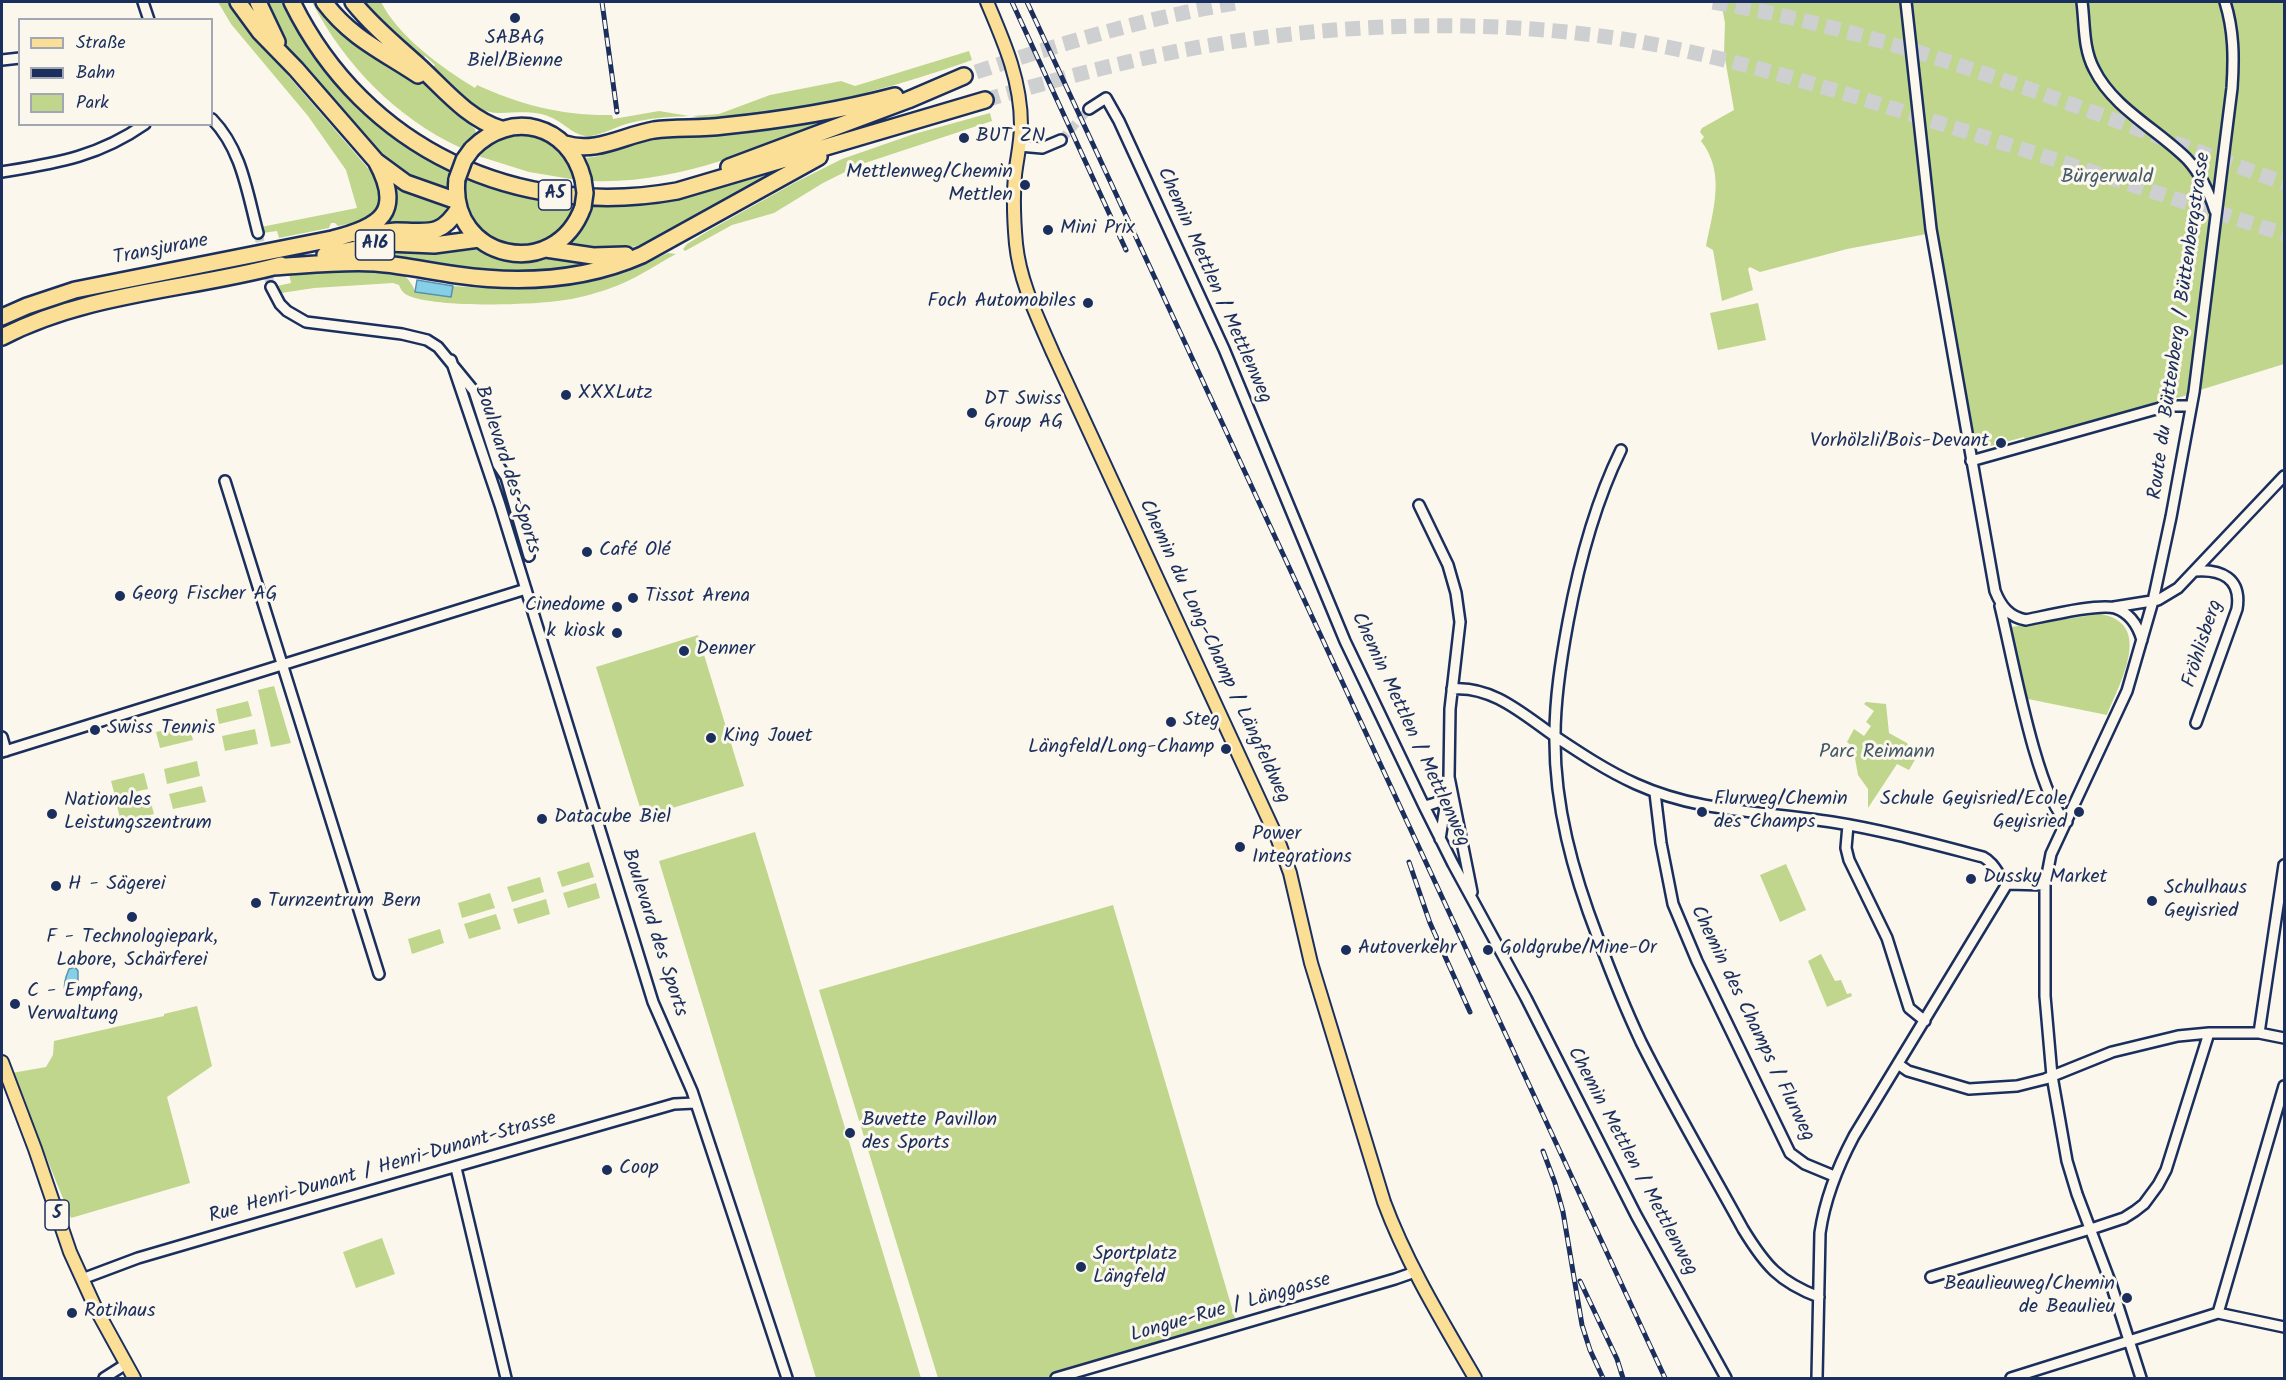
<!DOCTYPE html>
<meta charset="utf-8">
<style>
body{margin:0}
#map{position:relative;width:2286px;height:1380px;overflow:hidden;background:#fbf7ec;font-family:Kalam,sans-serif}
canvas{display:block}
.frame{position:absolute;inset:0;border:3px solid #1b2f5e;pointer-events:none}
.legend{position:absolute;left:18px;top:18px;width:195px;height:108px;box-sizing:border-box;background:#fbf7ec;border:2px solid #a1a7b3;margin:0;padding:8px 10px;list-style:none;font-size:18px;color:#1b2f5e}
.legend li{display:flex;align-items:center;gap:12px;height:30px}
.legend b{width:30px;border:2px solid #a1a7b3}
</style>
<div id="map">
<canvas width="2286" height="1380"></canvas>
<div class="frame"></div>
<ul class="legend">
<li><b style="height:8px;background:#fbdf96"></b>Straße</li>
<li><b style="height:8px;background:#1b2f5e"></b>Bahn</li>
<li><b style="height:16px;background:#bfd68c"></b>Park</li>
</ul>
</div>
<script>
const ctx = document.querySelector('canvas').getContext('2d');
ctx.lineJoin = 'round';
function fill(path, color) { ctx.fillStyle = color; ctx.fill(path, 'evenodd'); }
function stroke(path, color, width, dash) { ctx.strokeStyle = color; ctx.lineWidth = width; ctx.lineCap = dash ? 'butt' : 'round'; ctx.setLineDash(dash || []); ctx.stroke(path); }
function label(font, color, halo, rows, align = 'center') {
  ctx.font = font + ' Kalam,sans-serif'; ctx.lineWidth = 6; ctx.setLineDash([]); ctx.textBaseline = 'middle'; ctx.strokeStyle = halo; ctx.fillStyle = color; for (const [text, x, y, turn = 0] of rows) {
    ctx.save(); ctx.translate(x, y); ctx.rotate((+turn || 0) * Math.PI / 180); ctx.textAlign = isNaN(turn) ? turn : align; if (halo) ctx.strokeText(text, 0, 0); ctx.fillText(text, 0, 0); ctx.restore();
  }
}
const green = new Path2D(`
 M218,2H230L241,21L373,174C393,210 369,220 338,226L335,223H331L329,228L279,238L277,231L262,233L261,227L357,208L346,170L308,116L231,24Z
 M262,2H283C320,76 375,132 449,170L447,191L417,184L389,166L289,51L277,35Z
 M312,2H320L419,80L475,129L476,133L461,148C396,118 344,64 312,2Z
 M361,2H381C398,36 442,68 475,88L477,85C521,105 563,116 612,115L613,119L659,111L689,116C669,117 649,118 630,123C617,126 604,134 591,136C575,138 564,122 550,117C533,110 518,113 500,113C474,114 450,86 431,70L435,65L425,56L421,61L384,27Z
 M1721,2H2284V364L2200,390L2190,389L2188,395L2025,439L2024,437L1987,447L1986,444L1973,447L1937,232L1847,249L1760,272L1750,267L1748,269L1753,290L1722,301L1713,250L1706,246C1713,210 1726,173 1701,141L1704,137L1700,132L1702,128L1734,110L1724,53L1725,23Z
 M969,51L972,60C900,85 832,105 755,113C734,116 714,120 692,116L719,114L770,95L841,81L855,86Z
 M990,113L992,121L859,165L823,183L774,213L732,225L685,251L683,249L687,244L708,231L794,183L842,159L914,134Z
 M838,115V117C759,148 679,184 593,181L586,158L599,156L621,146L652,138L801,122Z
 M527,133C557,142 564,152 577,180L529,172L475,155L500,137Z
 M766,175L736,195L644,244L611,252L567,245L586,223L593,206C653,207 708,191 766,175Z
 M464,177L515,195L576,205C572,217 564,232 552,239C521,259 475,241 465,205C463,197 464,186 464,177Z
 M392,183L413,195L439,201L448,207L441,217L430,223L382,222Z
 M472,247L506,260L527,262L550,257L595,265V267L512,275L359,255L392,250L431,252Z
 M668,253L676,254C654,266 634,280 611,288C594,294 576,299 558,301C527,305 433,308 407,295C403,293 401,290 399,285L393,283L314,288L281,293L277,286L291,283L289,274C311,271 383,264 401,274C409,278 412,285 416,292L451,297L453,286C536,292 592,288 668,253Z
 M1758,303L1766,340L1718,350L1710,313Z
 M2100,614C2155,623 2119,684 2107,715L2028,699L2011,627Z
 M698,635L744,786L643,817L596,667Z
 M274,686L291,743L271,747L258,690Z
 M248,701L252,716L219,724L216,709Z
 M1866,702L1886,704L1889,733L1907,743L1916,758L1909,770L1897,764L1868,808V789L1858,775L1853,747L1847,742L1854,729L1864,736L1871,726L1866,722L1874,711L1864,704Z
 M189,725L193,740L160,748L156,732Z
 M255,729L258,744L225,751L222,736Z
 M197,761L200,776L167,784L164,769Z
 M144,773L148,789L115,796L111,781Z
 M202,786L206,802L173,809L169,794Z
 M150,799L154,814L121,822L117,806Z
 M755,832L921,1378H816L659,861Z
 M589,862L594,877L562,887L557,872Z
 M1786,864L1806,910L1780,922L1760,875Z
 M540,877L544,892L512,902L507,887Z
 M596,883L600,898L568,908L563,893Z
 M490,893L495,908L462,918L458,903Z
 M546,899L550,914L518,924L513,909Z
 M1113,905L1237,1325L1056,1378H938L819,990Z
 M496,914L501,929L469,939L464,924Z
 M440,929L444,943L412,954L408,939Z
 M1821,954L1835,981L1841,980L1847,994L1851,993L1852,996L1827,1007L1808,961Z
 M197,1006L212,1066L167,1097L190,1183L71,1218L12,1073L46,1067L53,1055L54,1041L164,1016V1014Z
 M382,1238L395,1274L356,1288L343,1252Z`);
const water = new Path2D(`
 M417,280L453,286L451,297L415,292Z
 M75,967L78,971V986L89,992V997L75,996L65,991C63,984 66,976 69,969Z`);
const minorTunnel = new Path2D(`
 M1061,140L1089,109
 M258,233L271,287`);
const highwayTunnel = new Path2D(`
 M1713,2C1911,36 2096,115 2284,183
 M976,72C1063,43 1152,16 1242,2
 M985,100C1058,79 1131,59 1206,46C1346,22 1494,18 1635,41C1739,59 1838,91 1939,123C2055,159 2169,197 2284,234`);
const minor = new Path2D(`
 M143,2L149,20
 M1906,2L1931,229L1995,591C2001,606 2009,617 2026,620C2046,616 2099,603 2115,608C2130,613 2138,626 2142,640
 M2082,2C2085,25 2083,48 2094,69C2113,108 2157,129 2187,159C2200,173 2209,192 2215,211
 M2,60L20,58
 M1089,109L1106,98L1119,121L1224,349L1345,641L1424,806L1453,864L1526,998L1636,1215L1726,1378
 M212,119C242,150 247,192 258,233
 M1019,146L1042,148L1061,140
 M2,172C56,163 98,157 145,124
 M271,287L280,304L287,311L306,322L402,334L427,340L438,347L474,391L498,465L506,477L529,556
 M451,360L500,505L653,1002L692,1091L787,1378
 M1621,450C1594,505 1579,563 1568,622C1561,660 1555,697 1555,735C1554,805 1573,873 1598,938C1611,973 1625,1008 1641,1042C1673,1106 1709,1167 1743,1229C1765,1265 1779,1282 1819,1297
 M1971,461L2167,406H2191
 M225,481L379,974
 M1419,505L1448,565L1456,593L1460,622L1450,709L1449,777L1472,892
 M2195,571C2221,569 2242,578 2237,609L2196,723
 M2000,606C2011,649 2037,798 2067,822
 M2114,607L2158,600L2178,588L2284,476
 M1452,689C1491,685 1523,714 1553,735C1580,753 1607,771 1636,784C1700,813 1764,811 1832,822C1883,830 1933,844 1983,857C1995,863 1998,876 2007,884L2045,885
 M2,737L6,751
 M2,752L526,589
 M1655,793L1661,843L1673,904L1697,961L1790,1153L1805,1164L1834,1176
 M1424,806C1438,803 1446,801 1448,785
 M1848,825L1846,848L1849,860L1887,938L1909,1008L1925,1021
 M1440,839L1447,795
 M2259,1033L2284,865
 M1898,1064L1908,1071L1969,1089L2017,1086L2045,1079L2112,1052L2178,1036L2209,1033H2259L2284,1038
 M456,1168L506,1378
 M1931,1277L2097,1227L2124,1218L2135,1211L2144,1204L2158,1185L2166,1170L2209,1033
 M82,1279L138,1258L227,1232L674,1104L695,1103
 M2218,1313L2284,1086
 M104,1378L126,1364
 M1056,1378L1395,1279L1415,1272
 M1817,1378L1820,1233C1825,1198 1837,1168 1854,1136L2007,884
 M2011,1378L2218,1313L2284,1327
 M2141,1378L2111,1284L2077,1194L2067,1161L2052,1076L2045,996V885L2051,854L2127,691L2153,601L2171,517L2194,392L2232,88C2234,58 2234,31 2225,2`);
const major = new Path2D(`
 M987,2C1004,42 1021,80 1021,125C1021,142 1017,158 1015,175C1013,198 1014,222 1016,244C1020,283 1038,318 1053,353L1278,840L1290,873L1311,963L1384,1202C1407,1264 1442,1321 1475,1378
 M2,1062L35,1149L70,1252L96,1309L134,1378`);
const highway = new Path2D(`
 M238,2L260,32L296,69L376,161L406,183L457,201
 M258,2L277,42
 M292,2C364,149 518,220 677,191L985,100
 M324,2C351,38 382,51 418,75
 M353,2C373,27 397,46 420,67C445,90 467,118 501,129
 M565,144C596,154 624,135 654,130C677,127 700,129 723,126C782,120 838,111 895,96
 M472,149C511,109 569,124 583,179
 M729,167L908,100L964,76
 M457,179C448,259 555,284 583,207
 M358,235C371,234 384,232 397,231C428,231 440,238 459,208
 M546,249L593,256L626,255
 M325,255L387,243L434,245L479,239
 M273,267C307,265 341,261 375,263C402,265 429,271 457,275C520,284 583,281 642,255L819,157
 M2,317L27,306L75,290L332,239C381,227 404,212 376,161
 M2,337C89,292 188,290 281,265`);
const rail = new Path2D(`
 M602,2L617,112
 M1012,2L1126,250
 M1027,2L1665,1378
 M1409,862L1430,923L1470,1012
 M1543,1151L1555,1183L1563,1212L1582,1325L1590,1350L1603,1378
 M1580,1281L1617,1359L1623,1378`);
const highwayBridge = new Path2D(`
 M457,179L464,160L472,149
 M583,207L585,193L583,179`);
const markers = [
 [515,18,6,"#1b2f5e"],
 [964,138,6,"#1b2f5e"],
 [1025,185,6,"#1b2f5e"],
 [1048,230,6,"#1b2f5e"],
 [1088,303,6,"#1b2f5e"],
 [566,395,6,"#1b2f5e"],
 [972,413,6,"#1b2f5e"],
 [2001,443,6,"#1b2f5e"],
 [587,552,6,"#1b2f5e"],
 [120,596,6,"#1b2f5e"],
 [633,598,6,"#1b2f5e"],
 [617,607,6,"#1b2f5e"],
 [617,633,6,"#1b2f5e"],
 [684,651,6,"#1b2f5e"],
 [1171,722,6,"#1b2f5e"],
 [95,730,6,"#1b2f5e"],
 [711,738,6,"#1b2f5e"],
 [1226,749,6,"#1b2f5e"],
 [1702,812,6,"#1b2f5e"],
 [2079,812,6,"#1b2f5e"],
 [52,814,6,"#1b2f5e"],
 [542,819,6,"#1b2f5e"],
 [1240,847,6,"#1b2f5e"],
 [1971,879,6,"#1b2f5e"],
 [56,886,6,"#1b2f5e"],
 [2152,901,6,"#1b2f5e"],
 [256,903,6,"#1b2f5e"],
 [132,917,6,"#1b2f5e"],
 [1346,950,6,"#1b2f5e"],
 [1488,950,6,"#1b2f5e"],
 [15,1004,6,"#1b2f5e"],
 [850,1133,6,"#1b2f5e"],
 [607,1170,6,"#1b2f5e"],
 [1081,1267,6,"#1b2f5e"],
 [2127,1298,6,"#1b2f5e"],
 [72,1313,6,"#1b2f5e"]
];
const shields = [
 [555,195,33],
 [375,245,39],
 [57,1215,24]
];
const shieldNames = [
 ["A5",555,195],
 ["A16",375,245],
 ["5",57,1215]
];
const poiNames = [
 ["SABAG",515,40,"center"],
 ["Biel/Bienne",515,63,"center"],
 ["BUT ZN",976,138],
 ["Mettlenweg/Chemin",1013,174,"right"],
 ["Mettlen",1013,197,"right"],
 ["Mini Prix",1060,230],
 ["Foch Automobiles",1076,303,"right"],
 ["XXXLutz",578,395],
 ["DT Swiss",984,401],
 ["Group AG",984,424],
 ["Vorhölzli/Bois-Devant",1989,443,"right"],
 ["Café Olé",599,552],
 ["Georg Fischer AG",132,596],
 ["Tissot Arena",645,598],
 ["Cinedome",605,607,"right"],
 ["k kiosk",605,633,"right"],
 ["Denner",696,651],
 ["Steg",1183,722],
 ["Swiss Tennis",107,730],
 ["King Jouet",723,738],
 ["Längfeld/Long-Champ",1214,749,"right"],
 ["Flurweg/Chemin",1714,801],
 ["des Champs",1714,824],
 ["Schule Geyisried/Ecole",2067,801,"right"],
 ["Geyisried",2067,824,"right"],
 ["Nationales",64,802],
 ["Leistungszentrum",64,825],
 ["Datacube Biel",554,819],
 ["Power",1252,836],
 ["Integrations",1252,859],
 ["Dussky Market",1983,879],
 ["H - Sägerei",68,886],
 ["Schulhaus",2164,890],
 ["Geyisried",2164,913],
 ["Turnzentrum Bern",268,903],
 ["F - Technologiepark,",132,939,"center"],
 ["Labore, Schärferei",132,962,"center"],
 ["Autoverkehr",1358,950],
 ["Goldgrube/Mine-Or",1500,950],
 ["C - Empfang,",27,993],
 ["Verwaltung",27,1016],
 ["Buvette Pavillon",862,1122],
 ["des Sports",862,1145],
 ["Coop",619,1170],
 ["Sportplatz",1093,1256],
 ["Längfeld",1093,1279],
 ["Beaulieuweg/Chemin",2115,1286,"right"],
 ["de Beaulieu",2115,1309,"right"],
 ["Rotihaus",84,1313]
];
const parkNames = [
 ["Bürgerwald",2107,179],
 ["Parc Reimann",1877,754]
];
const streetNames = [
 ["Transjurane",161,251,-11],
 ["Chemin Mettlen / Mettlenweg",1213,286,66],
 ["Route du Büttenberg / Büttenbergstrasse",2181,326,-82],
 ["Boulevard des Sports",506,470,72],
 ["Fröhlisberg",2204,644,-72],
 ["Chemin du Long-Champ / Längfeldweg",1213,652,65],
 ["Chemin Mettlen / Mettlenweg",1409,730,65],
 ["Boulevard des Sports",653,933,72],
 ["Chemin des Champs / Flurweg",1751,1024,64],
 ["Chemin Mettlen / Mettlenweg",1631,1162,62],
 ["Rue Henri-Dunant / Henri-Dunant-Strasse",383,1169,-16],
 ["Longue-Rue / Länggasse",1231,1309,-16]
];
fill(green, '#bfd68c');
fill(water, '#86d0e7');
stroke(water, '#5b90b0', 1.5);
stroke(minorTunnel, '#cecfd0', 9, [9, 4.5]);
stroke(highwayTunnel, '#cecfd0', 15, [15, 8]);
stroke(minor, '#1b2f5e', 14);
stroke(major, '#1b2f5e', 16);
stroke(highway, '#1b2f5e', 20);
stroke(minor, '#fbf7ec', 9);
stroke(major, '#fbdf96', 12);
stroke(highway, '#fbdf96', 15);
stroke(rail, '#1b2f5e', 5);
stroke(rail, '#fbf7ec', 3, [9]);
stroke(highwayBridge, '#1b2f5e', 20, []);
stroke(highwayBridge, '#fbdf96', 15);
for (const [x, y, r, color] of markers) { const dot = new Path2D(); dot.arc(x, y, r, 0, 2 * Math.PI); ctx.fillStyle = color; ctx.fill(dot); stroke(dot, '#fbf7ec', 2); }
for (const [x, y, w] of shields) { const box = new Path2D(); box.roundRect(x - w / 2, y - 15, w, 30, 4.5); ctx.fillStyle = '#fbf7ec'; ctx.fill(box); stroke(box, '#1b2f5e', 1.5); }
label('bold 18px', '#1b2f5e', null, shieldNames);
label('20px', '#1b2f5e', '#fbf7ec', poiNames, 'left');
label('20px', '#44596a', '#fbf7ec', parkNames);
label('20px', '#1b2f5e', '#fbf7ec', streetNames);
</script>
